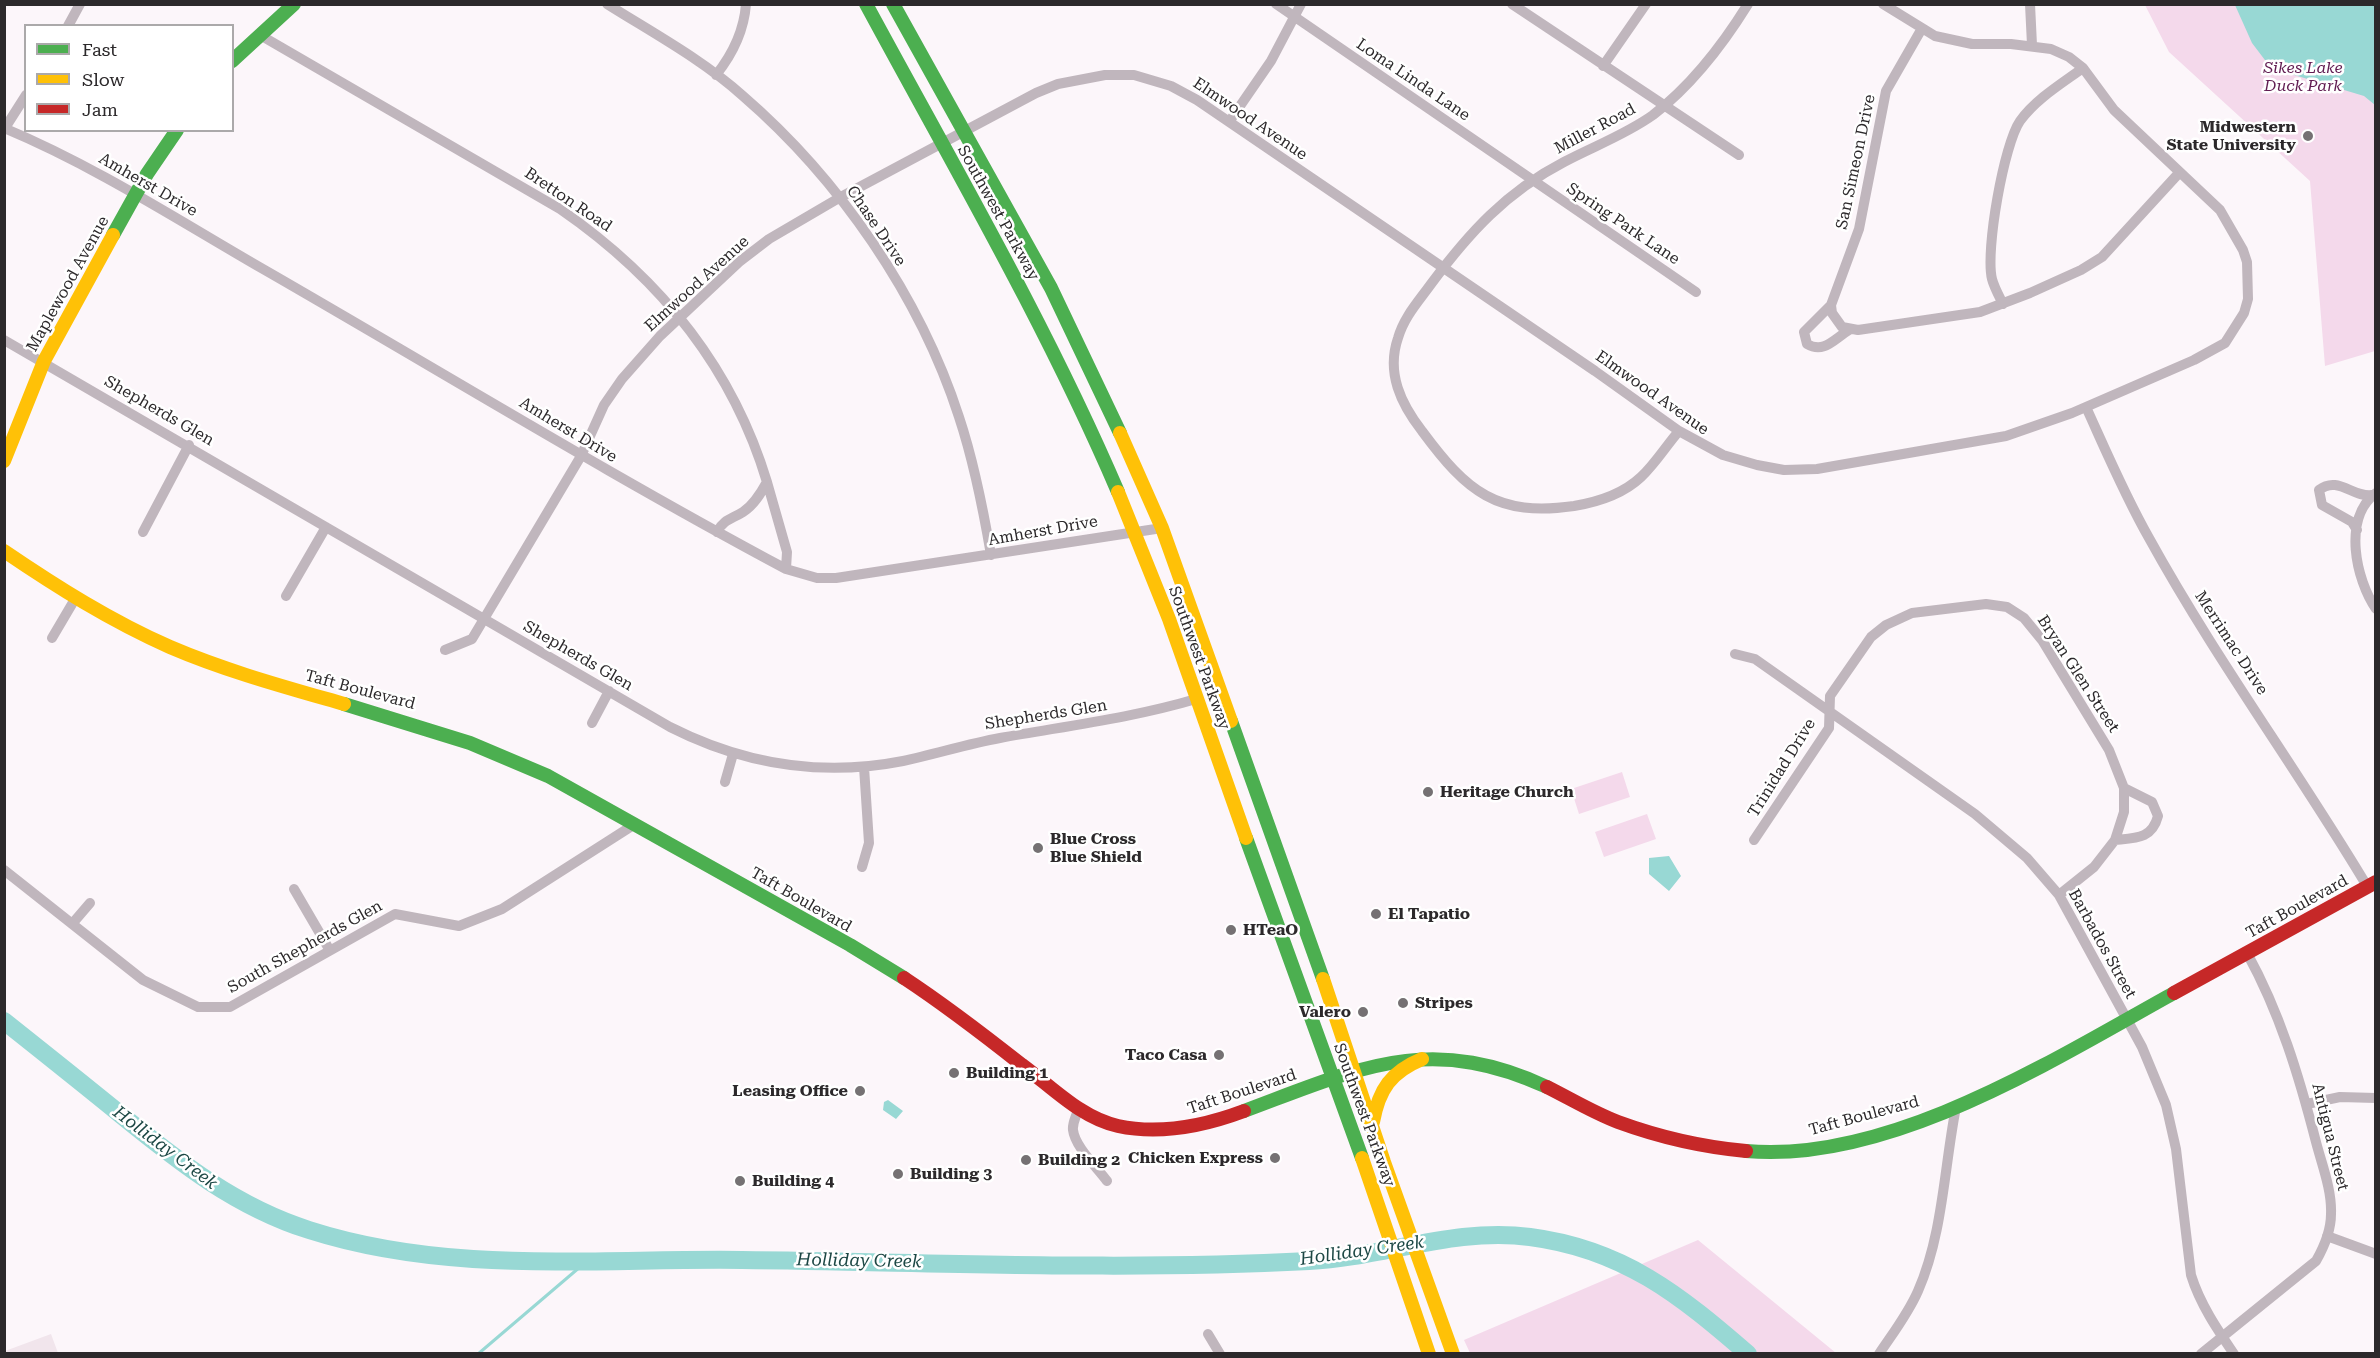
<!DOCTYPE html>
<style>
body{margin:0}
#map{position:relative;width:2380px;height:1358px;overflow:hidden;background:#fcf6fa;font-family:"Roboto Serif",serif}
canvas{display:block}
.frame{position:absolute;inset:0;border:6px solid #2c292b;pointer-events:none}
.legend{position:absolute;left:24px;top:24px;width:210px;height:108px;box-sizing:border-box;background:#fff;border:2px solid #aba9aa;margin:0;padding:8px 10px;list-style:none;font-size:18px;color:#2c292b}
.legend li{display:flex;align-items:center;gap:12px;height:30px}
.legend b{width:30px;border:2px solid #aba9aa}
</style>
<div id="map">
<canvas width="2380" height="1358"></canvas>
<div class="frame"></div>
<ul class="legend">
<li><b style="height:8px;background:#4caf50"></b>Fast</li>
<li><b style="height:8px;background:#ffc107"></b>Slow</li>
<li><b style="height:8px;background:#c62828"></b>Jam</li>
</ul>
</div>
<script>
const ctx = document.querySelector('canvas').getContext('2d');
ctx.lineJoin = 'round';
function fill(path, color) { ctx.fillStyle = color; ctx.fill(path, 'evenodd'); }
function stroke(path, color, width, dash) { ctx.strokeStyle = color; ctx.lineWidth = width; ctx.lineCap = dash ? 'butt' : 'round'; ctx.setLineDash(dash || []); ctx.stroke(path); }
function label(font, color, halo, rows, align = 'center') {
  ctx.font = font + ' "Roboto Serif",serif'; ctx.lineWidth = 5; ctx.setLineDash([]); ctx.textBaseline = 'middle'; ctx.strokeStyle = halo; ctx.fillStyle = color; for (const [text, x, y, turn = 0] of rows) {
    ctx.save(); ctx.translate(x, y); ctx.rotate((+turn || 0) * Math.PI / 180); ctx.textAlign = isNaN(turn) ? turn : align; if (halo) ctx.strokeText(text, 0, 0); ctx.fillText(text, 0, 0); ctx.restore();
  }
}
const built = new Path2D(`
 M51,1334L58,1353H5V1351Z`);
const green = new Path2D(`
 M2145,5H2375V351L2325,366L2310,181L2169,52Z
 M1622,772L1630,797L1579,814L1571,789Z
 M1647,814L1656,839L1604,857L1595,832Z
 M1698,1240L1836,1353H1470L1464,1340Z`);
const water = new Path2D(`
 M2235,5H2375V105L2364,96L2271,68L2252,43Z
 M1669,856L1681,876L1669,891L1649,874V858Z
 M888,1100L903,1111L896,1119L883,1110L884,1102Z`);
const stream = new Path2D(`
 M478,1354L587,1261`);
const river = new Path2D(`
 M4,1021C43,1052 82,1083 120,1114C179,1162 236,1207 309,1230C449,1275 598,1258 742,1260C931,1262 1121,1271 1309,1261C1384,1257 1455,1227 1530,1237C1623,1249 1680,1295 1748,1354`);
const street = new Path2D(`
 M607,4C653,33 703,60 743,96C839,179 920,296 959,417C974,462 983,508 991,555
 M1276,4L1696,292
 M1512,4L1739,155
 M2030,4L2032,45
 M68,26L80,4
 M1921,30L1886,91L1859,229L1831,305L1832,313L1842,327L1858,330L1980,312L2030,293L2081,270L2102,257L2179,173
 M260,35L560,209C660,278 732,366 767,482C761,493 754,505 743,512C732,519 724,519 717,532
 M1603,66L1646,4
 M716,75C732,55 744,31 746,4
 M1229,122L1271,61L1301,4
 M4,128C95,166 178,220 263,269C437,369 608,474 786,569L817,578H836L1162,528
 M5,128L26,95
 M2003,304C1999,296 1994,287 1992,279C1985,251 2004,144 2020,121C2036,99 2061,84 2083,68
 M1831,305L1804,332L1807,344C1824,354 1834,339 1849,330
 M4,340L670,727C743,764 822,777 903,761C936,754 967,744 1000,738C1066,726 1132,718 1196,699
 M2086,407C2106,451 2125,496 2149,538C2215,658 2297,769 2367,886
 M1679,431C1666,446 1655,464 1641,477C1623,494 1598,502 1574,506C1497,517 1467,492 1422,431C1401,404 1386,373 1398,338C1404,317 1418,302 1431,284C1469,233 1506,192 1564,162C1594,146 1625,135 1653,115C1692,85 1722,46 1748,4
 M767,482L787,552L786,569
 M2376,493C2342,518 2356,580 2376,609
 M2357,530L2352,522L2322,505L2319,490C2338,475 2353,498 2372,495
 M143,532L189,445
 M286,596L326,527
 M52,638L75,599
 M445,650L472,639L581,456L604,405L622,379L660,336L739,262L769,239L839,198L1036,93L1058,84L1105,75H1134L1171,86L1197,100L1595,371L1679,431L1723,455L1757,465L1784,470L1817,469L2006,436L2072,413L2194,360L2225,343L2244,313L2248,299L2247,262L2243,250L2220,210L2114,110L2083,68L2069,57L2051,49L2011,44H1972L1935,36L1883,4
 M1735,654L1755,659L1975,814L2027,858L2059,895L2142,1047L2166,1105L2176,1149L2191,1275C2200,1304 2217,1329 2234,1354
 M592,723L609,691
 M725,782L733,754
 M1754,840L1829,728L1830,696L1871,637L1886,625L1912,613L1986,604L2007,607L2024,618L2042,640L2109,750L2124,788V812L2115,840L2094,867L2059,895
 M2115,840C2136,838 2152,839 2158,816L2152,802L2124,788
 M862,867L869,843L864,767
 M4,870L143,980L198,1007H230L395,914L459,926L502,909L635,824
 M294,889L329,949
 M72,924L90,903
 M2307,1104L2340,1097L2376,1098
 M1078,1107C1078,1115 1072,1121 1073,1130C1075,1147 1097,1167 1107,1181
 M2327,1236L2376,1254
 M1208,1334L1220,1354
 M1879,1354C1893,1333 1908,1314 1918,1291C1943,1234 1944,1168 1956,1107
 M2201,1354L2316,1261C2324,1247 2331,1230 2331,1214C2332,1190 2322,1165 2316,1142C2299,1076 2280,1013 2247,953`);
const fast = new Path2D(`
 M866,4C953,165 1046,324 1118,492
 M893,4L1051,288L1120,433
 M232,61L294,4
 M113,235L147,174L177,130
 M344,704L470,743L548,776L850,945L904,978
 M1231,721L1323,979
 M1246,838L1362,1158
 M1244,1111C1357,1069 1428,1032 1547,1087
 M1746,1151C1889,1164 2053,1060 2174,993`);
const slow = new Path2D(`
 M1120,433L1162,528L1231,721
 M4,461L44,361L113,235
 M1118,492L1169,619L1246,838
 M4,551C57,587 111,621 170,647C226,671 285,687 344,704
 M1323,979L1384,1162L1453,1354
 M1373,1122C1379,1089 1391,1072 1422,1059
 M1362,1158L1429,1354`);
const jam = new Path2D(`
 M904,978C945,1005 984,1035 1022,1065C1052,1087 1081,1118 1118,1126C1160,1135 1204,1126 1244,1111
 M2174,993L2376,882
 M1547,1087C1571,1099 1594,1113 1618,1122C1659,1137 1702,1147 1746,1151`);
const markers = [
 [2308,136,6,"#757173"],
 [1428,792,6,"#757173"],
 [1038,848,6,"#757173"],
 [1376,914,6,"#757173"],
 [1231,930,6,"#757173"],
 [1403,1003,6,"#757173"],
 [1363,1012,6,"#757173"],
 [1219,1055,6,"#757173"],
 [954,1073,6,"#757173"],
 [860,1091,6,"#757173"],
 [1275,1158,6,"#757173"],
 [1026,1160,6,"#757173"],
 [898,1174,6,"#757173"],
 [740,1181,6,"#757173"]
];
const parkNames = [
 ["Sikes Lake",2303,68],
 ["Duck Park",2303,86]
];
const streetNames = [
 ["Loma Linda Lane",1413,80,34],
 ["Elmwood Avenue",1250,119,34],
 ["Miller Road",1595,129,-28],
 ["San Simeon Drive",1856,162,-78],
 ["Amherst Drive",148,185,30],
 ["Bretton Road",568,200,34],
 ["Southwest Parkway",998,213,61],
 ["Spring Park Lane",1623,224,34],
 ["Chase Drive",876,226,56],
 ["Maplewood Avenue",68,284,-61],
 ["Elmwood Avenue",697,284,-42],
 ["Elmwood Avenue",1652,393,35],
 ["Shepherds Glen",159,411,30],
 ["Amherst Drive",568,430,31],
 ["Amherst Drive",1043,531,-10],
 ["Merrimac Drive",2231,643,57],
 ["Shepherds Glen",578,656,30],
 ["Southwest Parkway",1199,658,70],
 ["Bryan Glen Street",2078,674,57],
 ["Taft Boulevard",360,690,15],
 ["Shepherds Glen",1046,715,-9],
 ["Trinidad Drive",1782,768,-58],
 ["Taft Boulevard",801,900,30],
 ["Taft Boulevard",2297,907,-29],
 ["Barbados Street",2102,944,61],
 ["South Shepherds Glen",305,947,-29],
 ["Taft Boulevard",1242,1092,-18],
 ["Southwest Parkway",1364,1115,70],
 ["Taft Boulevard",1864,1116,-15],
 ["Antigua Street",2330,1137,76]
];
const poiNames = [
 ["Midwestern",2296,127,"right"],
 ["State University",2296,145,"right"],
 ["Heritage Church",1440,792],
 ["Blue Cross",1050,839],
 ["Blue Shield",1050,857],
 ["El Tapatio",1388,914],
 ["HTeaO",1243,930],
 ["Stripes",1415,1003],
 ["Valero",1351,1012,"right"],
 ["Taco Casa",1207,1055,"right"],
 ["Building 1",966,1073],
 ["Leasing Office",848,1091,"right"],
 ["Chicken Express",1263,1158,"right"],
 ["Building 2",1038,1160],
 ["Building 3",910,1174],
 ["Building 4",752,1181]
];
const waterNames = [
 ["Holliday Creek",165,1148,37],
 ["Holliday Creek",1362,1251,-8],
 ["Holliday Creek",859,1261,1]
];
fill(built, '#f1e5ec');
fill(green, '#f4d9eb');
fill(water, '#98d8d4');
stroke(stream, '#98d8d4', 3);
stroke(river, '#98d8d4', 18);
stroke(street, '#c0b6bd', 10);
stroke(fast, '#4caf50', 14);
stroke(slow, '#ffc107', 14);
stroke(jam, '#c62828', 14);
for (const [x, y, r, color] of markers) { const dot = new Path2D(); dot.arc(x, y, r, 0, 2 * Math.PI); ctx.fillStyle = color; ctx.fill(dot); stroke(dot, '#fff', 2); }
label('italic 16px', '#611c52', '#fff', parkNames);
label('16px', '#2c292b', '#fff', streetNames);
label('bold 16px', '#2c292b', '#fff', poiNames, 'left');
label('italic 18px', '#1d4845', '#fff', waterNames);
</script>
